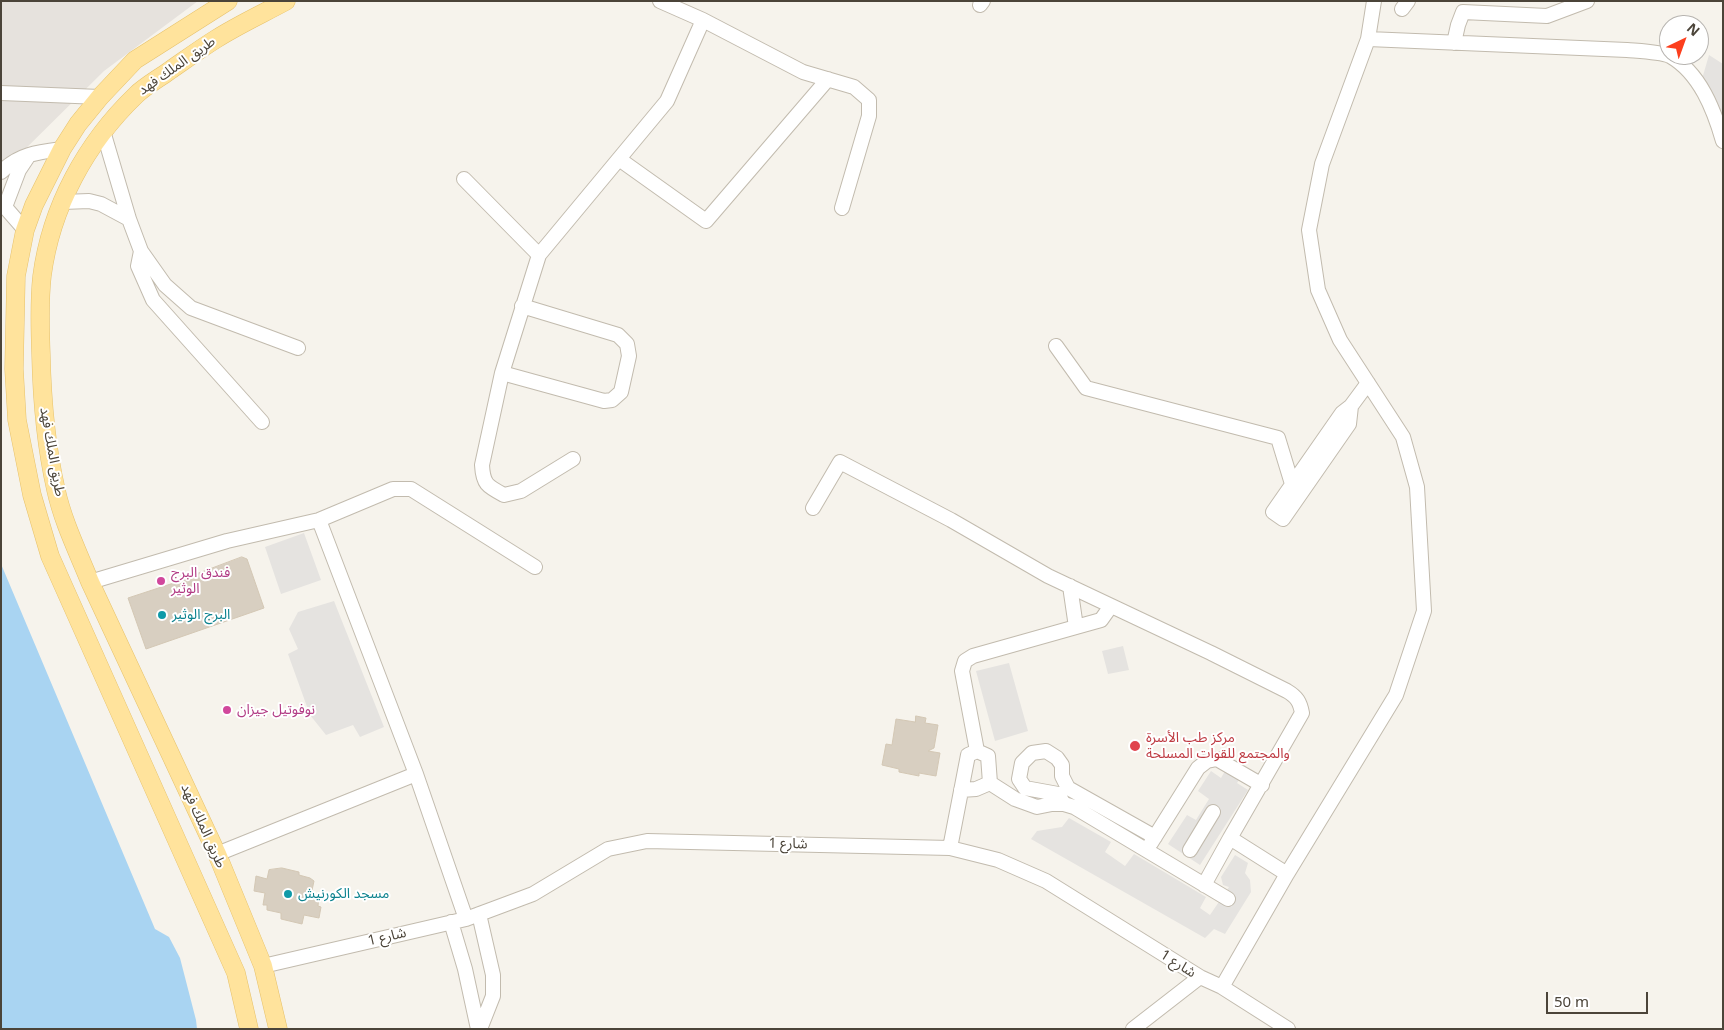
<!DOCTYPE html>
<meta charset="utf-8">
<style>
body{margin:0}
#map{position:relative;width:1724px;height:1030px;overflow:hidden;background:#f6f3ec;font-family:"Noto Sans",sans-serif}
canvas{display:block}
.frame{position:absolute;inset:0;border:2px solid #4b4439;pointer-events:none}
.north{position:absolute;left:1659px;top:15px;width:50px;height:50px;box-sizing:border-box;background:#fff;border:1px solid #b7b4b0;border-radius:50%;rotate:42deg;font-size:14px;font-weight:700;line-height:20px;text-align:center;color:#4b4439}
.north::after{content:'';display:block;margin:auto;width:18px;height:22px;background:#fc3f1d;clip-path:polygon(50% 0,100% 100%,50% 72%,0 100%)}
.scale{position:absolute;left:1546px;top:992px;width:102px;height:22px;box-sizing:border-box;border:2px solid #4b4439;border-top:0;padding-left:6px;font-size:15px;line-height:18px;white-space:nowrap;color:#4b4439;-webkit-text-stroke:4px #fff;paint-order:stroke}
</style>
<div id="map">
<canvas width="1724" height="1030"></canvas>
<div class="frame"></div>
<div class="north">N</div>
<div class="scale">50 m</div>
</div>
<script>
const ctx = document.querySelector('canvas').getContext('2d');
ctx.lineJoin = 'round';
function fill(path, color) { ctx.fillStyle = color; ctx.fill(path, 'evenodd'); }
function stroke(path, color, width, dash) { ctx.strokeStyle = color; ctx.lineWidth = width; ctx.lineCap = dash ? 'butt' : 'round'; ctx.setLineDash(dash || []); ctx.stroke(path); }
function label(font, color, halo, rows, align = 'center') {
  ctx.font = font + ' "Noto Sans","Noto Sans Arabic",sans-serif'; ctx.lineWidth = 4; ctx.setLineDash([]); ctx.textBaseline = 'middle'; ctx.strokeStyle = halo; ctx.fillStyle = color; for (const [text, x, y, turn = 0] of rows) {
    ctx.save(); ctx.translate(x, y); ctx.rotate((+turn || 0) * Math.PI / 180); ctx.textAlign = isNaN(turn) ? turn : align; if (halo) ctx.strokeText(text, 0, 0); ctx.fillText(text, 0, 0); ctx.restore();
  }
}
const industrial = new Path2D(`
 M1,1H198L104,71L1,173Z`);
const parking = new Path2D(`
 M1709,55L1723,64V129L1702,79Z
 M304,533L321,580L281,594L265,547Z
 M334,601L384,727L360,737L353,725L326,735L310,715L288,654L298,649L289,629L298,612Z
 M1123,646L1129,670L1108,674L1102,651Z
 M1009,663L1028,731L995,741L976,671Z
 M1211,771L1221,778L1225,771L1239,780L1237,783L1248,790L1200,865L1168,844L1187,815L1196,820L1209,799L1198,791Z
 M1069,818L1111,842L1105,852L1125,866L1134,854L1206,897L1200,908L1210,915L1229,887L1223,885L1221,877L1235,855L1248,863L1245,873L1250,880L1251,892L1225,934L1214,929L1205,938L1031,839L1037,831L1062,827Z`);
const water = new Path2D(`
 M1,564L155,929L169,937L180,958L196,1020L197,1029H1Z`);
const building = new Path2D(`
 M242,557L247,559L264,608L146,649L128,598L192,577L194,575Z
 M916,716L926,718L925,723L938,725L934,748L928,751L940,753L936,776L919,773V776L899,772V769L882,765L886,744L892,745L896,719L915,722Z
 M282,868L299,872V875L310,878L314,881L311,895L319,896L318,906L321,907L319,918L304,915L302,924L281,919V913L267,910V905H263L265,893L254,891L256,876L267,879L269,870Z`);
const minor = new Path2D(`
 M660,1L703,20L803,72L854,87L869,100V116L842,208
 M980,5L983,1
 M1402,9L1408,1
 M1368,39L1627,50C1638,51 1661,52 1670,56C1700,73 1714,110 1723,141
 M1454,43L1458,25L1463,12L1547,16L1587,1
 M1,93L100,97
 M103,131L129,219L141,251L165,285L191,308L298,348
 M619,159L706,221L828,79
 M1,172C19,154 38,152 62,149
 M464,179L539,255L667,101L703,20
 M63,202L89,201L101,204L129,219
 M1,205L5,207L25,230
 M5,207L19,170L29,155
 M141,251L138,266L153,300L262,422
 M539,255L502,373L482,465C483,484 487,486 504,495L521,491L573,459
 M1056,346L1086,388L1278,438L1292,484
 M502,373L604,401L612,400L621,392L629,356L627,344L618,335L522,306
 M1351,406L1342,413L1273,512L1283,519L1349,424L1351,406L1368,383
 M813,508L840,462L951,520L1048,576L1211,653L1287,691C1297,697 1300,702 1302,713L1230,838
 M319,520L416,774L466,919
 M90,582L227,541L319,520L393,489H411L535,567
 M1076,627L1101,620L1111,606
 M977,751L962,671L965,661L973,656L1076,627L1070,586
 M961,790L976,789L990,783L1015,799L1037,807L1052,804H1064L1074,807L1228,899
 M1064,804L1058,794L1025,788L1019,779L1022,763L1032,753L1046,751L1057,758L1062,765V776L1068,788L1155,837
 M1151,843L1198,768L1207,761L1217,759L1262,785
 M950,848L968,755L977,751L988,756L990,783
 M1190,850L1213,812
 M217,854L416,774
 M1204,885L1230,838L1287,874
 M479,914L493,975V996L480,1029
 M451,922L465,969L478,1029
 M263,966L466,919L533,894L608,849L647,841L950,848L998,860L1046,881L1200,977L1222,987L1288,1029
 M1222,987L1287,874L1396,695L1424,611L1417,487L1403,437L1340,340L1318,290L1309,230L1322,164L1368,39L1374,1
 M1133,1029L1200,977`);
const major = new Path2D(`
 M228,1L135,60L100,97L78,124L62,149L34,205L25,230L16,276L14,369L17,420L32,495L50,556L236,973L249,1029
 M278,1029L263,966L217,854L90,582C78,552 63,522 56,490C46,446 42,401 41,355C40,329 39,302 42,276C51,207 86,143 136,95C145,86 158,79 169,71C185,60 200,49 216,39C238,25 262,14 286,1`);
const markers = [
 [161,581,5,"#d1479c"],
 [162,615,5,"#0f9aa8"],
 [227,710,5,"#d1479c"],
 [1135,746,6,"#e0444e"],
 [288,894,5,"#0f9aa8"]
];
const streetNames = [
 ["طريق الملك فهد",177,66,-35],
 ["طريق الملك فهد",52,452,80],
 ["طريق الملك فهد",203,826,66],
 ["شارع 1",788,844,1],
 ["شارع 1",387,937,-13],
 ["شارع 1",1178,964,32]
];
const hotelNames = [
 ["فندق البرج",171,573],
 ["الوثير",171,589],
 ["نوفوتيل جيزان",237,710]
];
const cultureNames = [
 ["البرج الوثير",172,615],
 ["مسجد الكورنيش",298,894]
];
const healthNames = [
 ["مركز طب الأسرة",1146,738],
 ["والمجتمع للقوات المسلحة",1146,754]
];
fill(industrial, '#e6e2dd');
fill(parking, '#e5e3e0');
fill(water, '#a9d4f2');
fill(building, '#d8cfc1');
stroke(building, '#d3c7b4', 1);
stroke(minor, '#c2bbae', 16);
stroke(major, '#e6c16a', 19);
stroke(minor, '#fff', 14);
stroke(major, '#ffe39c', 18);
for (const [x, y, r, color] of markers) { const dot = new Path2D(); dot.arc(x, y, r, 0, 2 * Math.PI); ctx.fillStyle = color; ctx.fill(dot); stroke(dot, '#fff', 2); }
label('14px', '#4b4439', '#fff', streetNames);
label('14px', '#b23c85', '#fff', hotelNames, 'left');
label('14px', '#0d838f', '#fff', cultureNames, 'left');
label('14px', '#be3a42', '#fff', healthNames, 'left');
</script>
